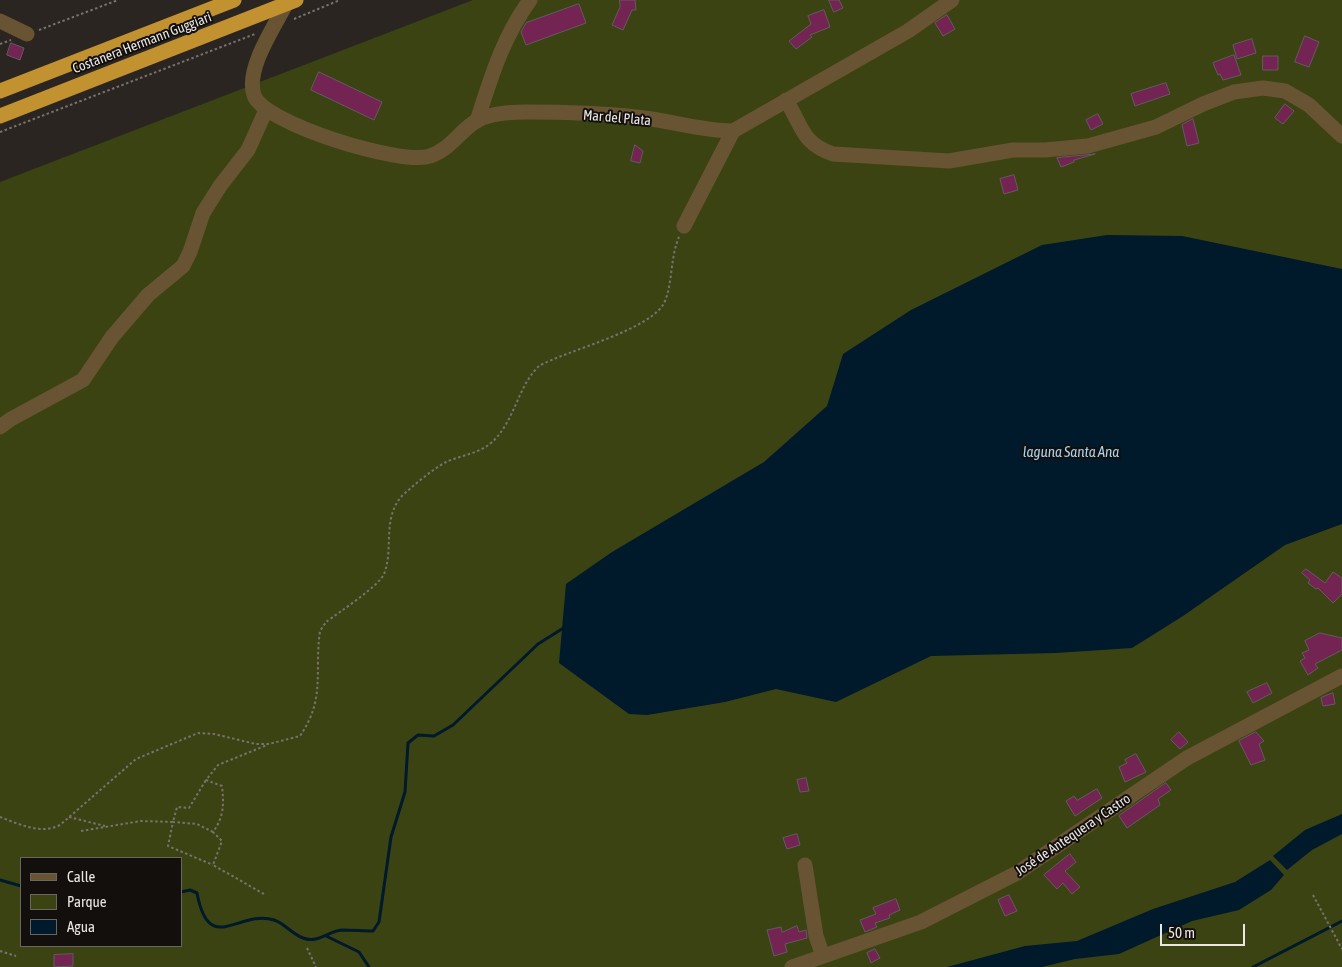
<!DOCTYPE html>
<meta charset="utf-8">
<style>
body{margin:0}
#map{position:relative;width:1342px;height:967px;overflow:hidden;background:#2b2522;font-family:"Asap Condensed",sans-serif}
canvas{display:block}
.legend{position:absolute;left:20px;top:857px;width:162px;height:90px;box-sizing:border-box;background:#120f0d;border:1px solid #686563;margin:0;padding:6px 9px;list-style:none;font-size:15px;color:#eae6e3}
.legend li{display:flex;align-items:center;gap:10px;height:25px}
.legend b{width:25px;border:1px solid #686563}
.scale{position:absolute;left:1160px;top:924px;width:85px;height:22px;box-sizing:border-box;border:2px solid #eae6e3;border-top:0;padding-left:6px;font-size:15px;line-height:18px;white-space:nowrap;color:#eae6e3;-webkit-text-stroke:4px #120f0d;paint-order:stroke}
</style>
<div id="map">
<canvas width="1342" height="967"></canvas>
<ul class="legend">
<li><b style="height:6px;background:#685432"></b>Calle</li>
<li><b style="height:14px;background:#3b4313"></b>Parque</li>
<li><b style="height:14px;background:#00192b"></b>Agua</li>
</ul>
<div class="scale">50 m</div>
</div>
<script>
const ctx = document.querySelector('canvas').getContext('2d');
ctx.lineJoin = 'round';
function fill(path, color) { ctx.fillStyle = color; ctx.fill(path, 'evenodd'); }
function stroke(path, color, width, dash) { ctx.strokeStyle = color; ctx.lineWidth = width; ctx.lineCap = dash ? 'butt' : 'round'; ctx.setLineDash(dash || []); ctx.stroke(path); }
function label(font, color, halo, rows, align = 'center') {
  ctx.font = font + ' "Asap Condensed",sans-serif'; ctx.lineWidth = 4; ctx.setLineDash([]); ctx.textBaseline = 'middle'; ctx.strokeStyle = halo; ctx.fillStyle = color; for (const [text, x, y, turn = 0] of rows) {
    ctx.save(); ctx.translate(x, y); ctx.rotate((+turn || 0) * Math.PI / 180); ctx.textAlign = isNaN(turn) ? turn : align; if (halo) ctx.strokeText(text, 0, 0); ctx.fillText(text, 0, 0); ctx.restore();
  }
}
const green = new Path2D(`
 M473,0H1342V967H0V182ZM21,858H181V946H21Z`);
const water = new Path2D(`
 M1107,235L1182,236L1342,269V524L1285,545L1183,616L1132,648L1056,653L931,656L836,702L776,689L725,702L647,715L629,714L559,663L566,584L612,552L764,462L827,406L843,354L911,310L1042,245Z
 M1342,814V834L1312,850L1287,870L1273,856L1305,830Z
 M1270,860L1284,875L1271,890L1239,910L1192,921L1119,954L1075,959L1042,967H947L1025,946L1077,941L1153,909L1235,882Z`);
const stream = new Path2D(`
 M0,880L21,886
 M181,892L190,890L197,893C209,957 239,909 274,920C284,923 292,934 303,938C318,944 328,931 342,930C353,930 363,931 373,931L379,922L391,837L405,792L408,743L418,735L434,736L453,725L538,644L565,627
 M326,936L359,952L369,967
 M1253,967L1342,921`);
const building = new Path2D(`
 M620,0H635L636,10H632L623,30L612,25L620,7Z
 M829,0H839L843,8L834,12Z
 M579,4L586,23L526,45L521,32L526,23Z
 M824,10L830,27L810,35L812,37L796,49L789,41L811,24L808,16Z
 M947,15L955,29L943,36L935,23Z
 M1305,36L1319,42L1309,67L1295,62Z
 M1252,39L1256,53L1237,59L1233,45Z
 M11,43L24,48L20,60L7,55Z
 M1234,55L1241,75L1223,80L1220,74L1218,75L1213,63Z
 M1263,56H1278V70H1263Z
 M319,72L382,102L374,120L311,90Z
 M1166,83L1170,94L1135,106L1131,94Z
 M1285,104L1294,111L1283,124L1275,118Z
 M1098,114L1103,124L1091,130L1086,120Z
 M1193,119L1199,143L1187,146L1182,125Z
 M635,145L643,151L640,163L631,161Z
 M1095,154L1074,160V162L1061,167L1057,158Z
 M1014,175L1018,190L1004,194L1000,179Z
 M1306,569L1325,583L1333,572L1342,578V594L1333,603L1318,588L1316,589L1308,583L1310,580L1302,573Z
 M1320,633L1342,638V650L1315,664L1318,668L1308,675L1300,661L1305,658L1302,653L1309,650L1305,641Z
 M1267,683L1272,693L1253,703L1247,692Z
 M1333,693L1335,704L1323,706L1321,698Z
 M1179,732L1188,742L1180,749L1171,740Z
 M1256,732L1264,741L1259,744L1265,760L1251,765L1239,741Z
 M1136,754L1146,772L1125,782L1119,767L1127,763L1125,760Z
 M806,778L809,791L800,792L797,780Z
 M1166,783L1171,790L1158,799L1160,805L1127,828L1119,816Z
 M1097,789L1102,798L1075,816L1066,801L1074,796L1077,800Z
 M797,834L800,845L787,849L783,838Z
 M1070,854L1076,862L1065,871L1080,887L1072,894L1063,883L1057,889L1044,875Z
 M1009,895L1017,911L1005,916L998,900Z
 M896,899L900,910L889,915L890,918L875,923L877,927L865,932L860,920L876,914L873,908Z
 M797,926L799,932L806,930L807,938L785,944L787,952L774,956L767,930L781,927L782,932Z
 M875,949L880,958L871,963L867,953Z
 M73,954V966L54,967V955Z`);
const path = new Path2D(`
 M294,19L340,0
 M39,30L118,0
 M0,44L11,40
 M0,132L255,34
 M0,817C19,824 41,835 60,825L136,759L198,733L214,734L256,744H269L300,736C326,698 314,673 320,631L326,622C338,613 379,586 384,574C394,549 382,520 401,497C411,487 433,469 446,462C461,455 478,454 491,443C515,422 517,387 539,366C567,350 653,330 665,301C673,281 670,258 679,237
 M69,817L105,826
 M81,831L141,821L173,822L177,807L189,808L206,780
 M213,832L197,824L173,822L168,846L213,865
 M264,894L213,865L222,841L213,832C224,817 224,804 222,786L206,780L218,765L267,745
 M1313,895L1342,949
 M307,948L316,967
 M0,951L16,956`);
const minor = new Path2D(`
 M286,4C275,26 245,69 254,95C263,124 403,166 430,156C450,150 461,129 478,120C492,113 511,112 526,112C562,112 600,113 636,117C669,120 700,131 733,131L908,31L952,0
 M0,21L27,34
 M786,100C802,125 801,143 833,154L949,161L1013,150H1045L1088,146L1156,127L1203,104L1234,92L1263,88L1285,91L1309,105L1342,136
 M477,121C491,77 503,37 530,0
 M684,226L733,131
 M0,427L11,419L83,380L112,337L148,295L183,266L190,252L203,213L220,186L248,150L266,110
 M805,865L816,936L823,956
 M792,967L921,922L1017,873L1187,758L1342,676`);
const highway = new Path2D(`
 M0,91L234,0
 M0,116L296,0`);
const streetNames = [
 ["Costanera Hermann Guggiari",142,43,-21],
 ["Mar del Plata",617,118,5],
 ["José de Antequera y Castro",1073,835,-34]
];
const waterNames = [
 ["laguna Santa Ana",1071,452]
];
fill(green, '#3b4313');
fill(water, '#00192b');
stroke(stream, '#00192b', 3);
fill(building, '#742453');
stroke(building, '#635b5f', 1);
stroke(path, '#78726f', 2, [2.5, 2.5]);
stroke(minor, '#685432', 15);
stroke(highway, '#c29130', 15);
label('14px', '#eae6e3', '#120f0d', streetNames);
label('italic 15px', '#a8d3f1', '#120f0d', waterNames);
</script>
